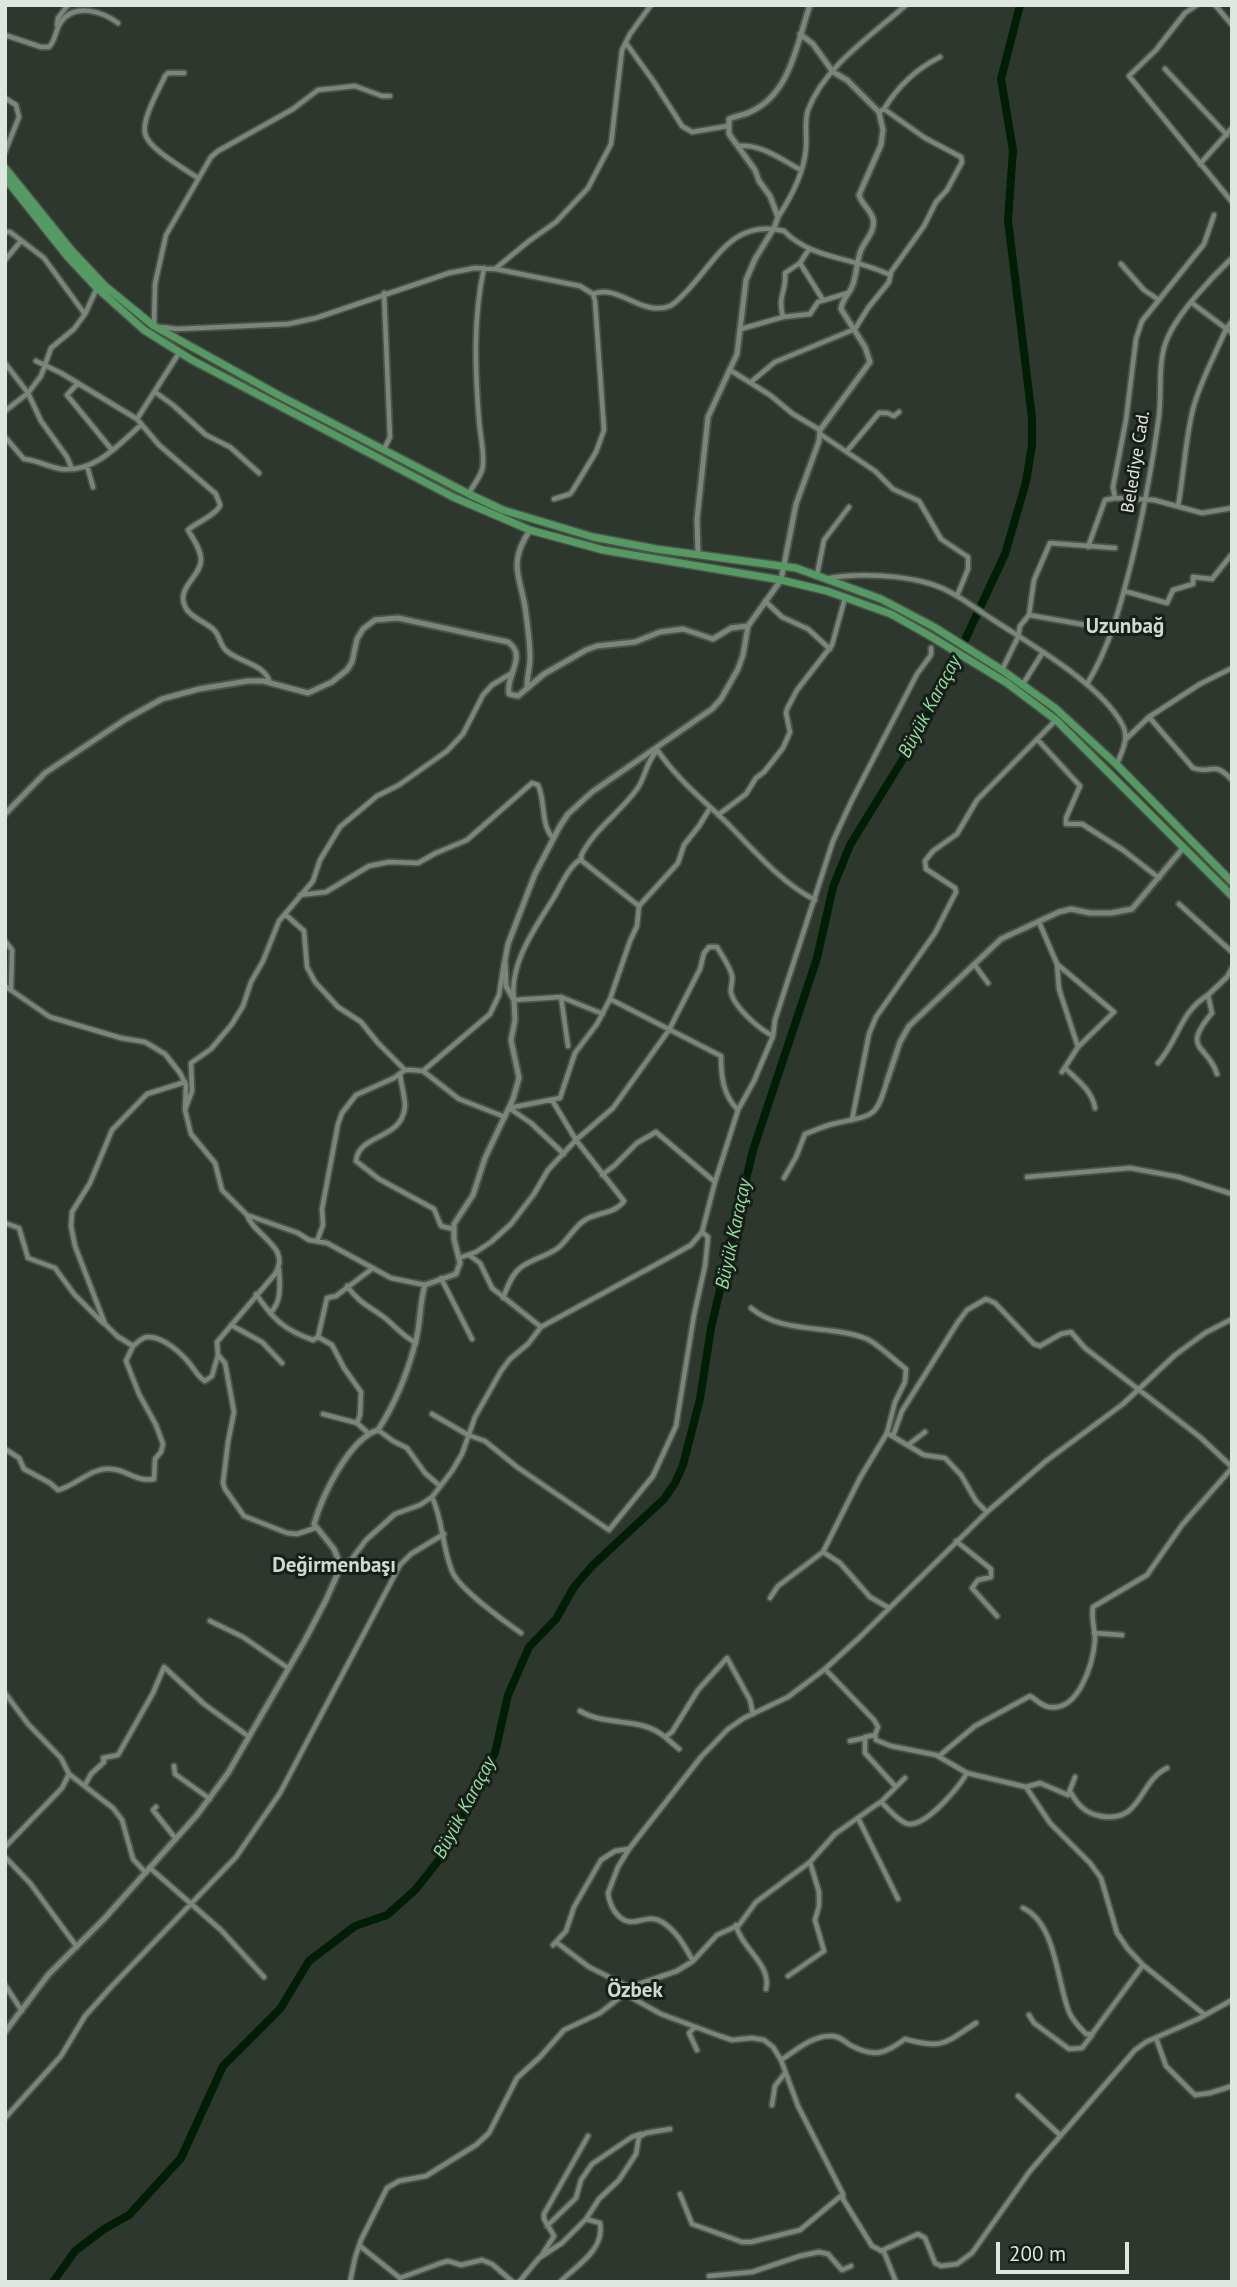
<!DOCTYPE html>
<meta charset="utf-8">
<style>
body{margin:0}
#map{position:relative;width:1237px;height:2287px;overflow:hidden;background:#2d372e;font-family:"PT Sans",sans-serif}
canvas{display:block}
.frame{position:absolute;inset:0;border:7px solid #dfe5df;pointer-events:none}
.scale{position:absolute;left:996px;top:2242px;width:133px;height:32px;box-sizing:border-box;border:4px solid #dfe5df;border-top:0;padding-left:9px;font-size:21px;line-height:24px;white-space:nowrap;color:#dfe5df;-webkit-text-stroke:5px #181d19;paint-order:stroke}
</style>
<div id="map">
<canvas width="1237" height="2287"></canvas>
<div class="frame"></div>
<div class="scale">200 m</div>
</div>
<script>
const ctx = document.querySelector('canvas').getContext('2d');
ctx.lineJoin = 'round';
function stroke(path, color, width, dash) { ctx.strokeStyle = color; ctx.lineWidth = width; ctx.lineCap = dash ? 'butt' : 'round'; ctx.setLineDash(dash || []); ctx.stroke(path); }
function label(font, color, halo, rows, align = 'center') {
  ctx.font = font + ' "PT Sans",sans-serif'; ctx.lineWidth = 6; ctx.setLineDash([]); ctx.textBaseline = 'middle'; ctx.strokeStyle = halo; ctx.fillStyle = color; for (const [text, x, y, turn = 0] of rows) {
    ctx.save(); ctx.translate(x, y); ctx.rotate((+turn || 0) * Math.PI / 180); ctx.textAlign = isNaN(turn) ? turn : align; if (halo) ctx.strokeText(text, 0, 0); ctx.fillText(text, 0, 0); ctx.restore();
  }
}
const river = new Path2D(`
 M53,2282L75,2251L104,2229L129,2215L181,2158L223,2066L280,2009L309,1961L355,1926L387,1915L415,1890L439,1860L495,1753L508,1695L529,1647L556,1619L574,1587L592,1566L664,1499L675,1483L683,1465L700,1399L711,1328L753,1150L817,958L833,887L850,845L919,733L951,670L1005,554L1026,482L1032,445V418L1008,220L1013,150L1001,79L1020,5`);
const minor = new Path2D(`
 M1197,5L1185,13L1156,50L1129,76L1232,202
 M1215,5L1232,25
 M57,25L58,18L68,5
 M5,35L41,47H49C56,40 55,30 61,22C75,2 103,12 118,23
 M626,43L654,82L682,126L692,132L728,126
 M1165,69L1227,135
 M184,73H168L165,76C159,90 142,118 145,133C147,148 185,169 198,178
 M390,96H382L355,86L318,90L293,109L218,151L211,157L166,235L155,284L154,326L177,329L288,324L316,318L449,273L475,268L495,269L529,241L556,222L588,188L611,144L622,50L630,34L651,5
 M5,98L16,105L19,117L5,152
 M884,109C898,86 916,69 940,57
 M738,146C760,143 782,160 801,170
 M1200,164L1232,128
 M1214,215L1204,244L1142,321L1136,339L1126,420L1113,487L1115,498L1154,500L1202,513L1232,508
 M778,217C792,196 804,173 806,148C807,136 804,121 808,110C824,67 872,35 906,5
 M5,232H10L44,258L84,313
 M5,260L21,241
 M800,263L823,300
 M1121,264L1144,290L1159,300
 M496,269L580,286L593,294L595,301L604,430L596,452L573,490L570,494L554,499
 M593,294C620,284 641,317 670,306C676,303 681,297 686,292C716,261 733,218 784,231C812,260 855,257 890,275
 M1192,303L1232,333
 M783,317C777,294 787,292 785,273L800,263L809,249
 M741,329L783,317L810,314L818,302L848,293
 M36,361L61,373L137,419L159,445L216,494C216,496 220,503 220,505C218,514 194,524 188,530C193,539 201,549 201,560C201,577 173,589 187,610C194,619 205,622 213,629C221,636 219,646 228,652C242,663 265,664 270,683
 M5,363L28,393L41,421L67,457L72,469
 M730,370L770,395L793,414L820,430
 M751,382L775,362L855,329L868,308L889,282L891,272L924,226L936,202L947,190L962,162L961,157L925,138L884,109L879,112
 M78,383L67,395L112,450
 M155,392L173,405L206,435L230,447L259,473
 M5,411L28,393L41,376L51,348L74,329L85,314L97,288
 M137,419L179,353
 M820,434L875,471L893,489L919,501L941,539L968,557V569L957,596
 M5,437L24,459C37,460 48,467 61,469C95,473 118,445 141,425
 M384,449L390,437L384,293
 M847,451L879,413H887L894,416L899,412
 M87,466L93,487
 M469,493C474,484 483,474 483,464C484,450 480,434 479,420C475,369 473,318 484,268
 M1178,506C1184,474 1185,441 1193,409C1200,382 1215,355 1226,329L1232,321
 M1088,547L1105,500L1115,498
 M817,575L824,540L849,507
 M830,578C859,573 902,575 931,584C954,591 974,608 995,621C1033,646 1100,684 1122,724C1130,738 1122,751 1117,764
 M1124,591L1167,603L1173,590L1193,584V577L1212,579L1232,554
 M765,601L782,617L808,629L830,649
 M1029,615L1114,630
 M1002,670L1018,637L1020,626L1029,615L1034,580L1050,543L1115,548
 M1023,684L1043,652
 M1087,684C1110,646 1120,607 1131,564C1143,516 1152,466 1159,416C1162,391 1157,360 1168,337C1179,312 1212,277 1232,258
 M1149,717L1193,768C1213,775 1212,759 1232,780
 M1037,739L1080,786L1066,818V824H1082L1123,850L1159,878
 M1126,739L1149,717L1200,684L1232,668
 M656,748C675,777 701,798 726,822C754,850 780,882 815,900
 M718,815L746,794L756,778L764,772L783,748L790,732L786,713L787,709L797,690L832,645L845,598
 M581,859C568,867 561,886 553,899C535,928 509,964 514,1000L561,997L603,1014
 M300,895L326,892L369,866L389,862L418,863L436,853L467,840L532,783L538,785C546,802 540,824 553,838
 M1179,904L1232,952
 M639,906L582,861L581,856C594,829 620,813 637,789C646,777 646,761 657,751
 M285,914L304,931L307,967L315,982L338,1007L361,1022L378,1043L405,1070
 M1039,922L1057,964L1059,989L1078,1047
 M5,941L12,950L11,990
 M974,964L988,983
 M1057,964L1114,1012L1078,1047L1062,1072
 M5,986L50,1017L121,1038L145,1042L165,1054L180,1073L186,1085L185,1110L191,1134L215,1163L222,1190L247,1215
 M561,997L568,1046
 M610,999L721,1056C721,1077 723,1095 738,1110
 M1158,1063C1179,1040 1179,1013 1208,995
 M1065,1068C1077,1080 1092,1090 1095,1108
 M423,1071L490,1014L499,995L504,963
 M400,1074C401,1084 405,1096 405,1107C401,1141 359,1133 356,1161L379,1179L434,1209L441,1226L453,1229
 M1217,1074C1208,1044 1180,1051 1212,1013L1208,995L1227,977L1232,968
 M185,1082L147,1094L112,1130L90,1183L72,1212L71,1226L75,1246L105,1324L117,1336L133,1346C137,1343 141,1338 147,1337C163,1336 181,1353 190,1364C195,1370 198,1377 205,1381L212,1376L218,1355
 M509,1108L560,1098L575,1053L597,1024L610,999L630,941L637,926L639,906L678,863L684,845L699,826L710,808
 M509,1108L531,1123L564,1154
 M185,1110L192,1091L191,1063L211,1049L232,1024L243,1006L251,982L263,961L279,921L313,881L320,860L340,827L377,796L399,785L447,751L463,734L483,695L492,685L512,673
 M852,1120L869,1034L876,1017L935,933L956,892L955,888L926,869L925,861L933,851L957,834L977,800L1056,720
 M602,1175L614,1166L637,1143L656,1132L715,1182
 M1027,1177L1130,1168L1179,1177L1232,1194
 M784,1178L796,1157L805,1134C816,1130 826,1125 837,1123C873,1115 876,1119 887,1081
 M5,1223L19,1228L28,1258L55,1268L74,1294L103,1323
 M317,1241L323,1225L322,1209L338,1124L342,1113L356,1095L394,1078L405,1070H412L423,1071L459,1099L505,1117
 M469,1255L480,1263L492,1288L541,1327
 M459,1258L476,1252L491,1242L511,1224L534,1194L548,1170L576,1140L613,1108L669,1030L700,969L704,953L709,947H717C722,956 730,966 732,976C733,982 730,988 731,993C735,1008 759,1029 773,1036
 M441,1278L472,1339
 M347,1286C360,1304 369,1306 385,1318C396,1327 403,1336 416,1343
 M256,1294C273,1319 284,1330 313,1340L318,1337
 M503,1298C507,1288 511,1276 519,1269C528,1260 546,1257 558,1248C568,1240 574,1227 585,1220C598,1212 615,1214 624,1201L576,1140L552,1100
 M751,1308C783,1335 829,1324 867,1339C878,1344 895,1361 906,1369L905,1382L895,1402L887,1433L924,1455L945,1458L961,1475L976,1501L987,1512
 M270,1313C282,1302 280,1285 279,1269
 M231,1325L262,1342L282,1363
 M323,1414L357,1423
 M432,1414L468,1435L485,1441L517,1467L609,1530L653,1476L676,1426L694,1315L705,1266L708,1237L702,1232
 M378,1430L393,1441L407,1448L425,1473L440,1486
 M368,1433L357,1423L360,1415L361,1392L344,1368L332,1345L318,1337L327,1298L336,1296L373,1268
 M893,1436L902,1411L958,1322L967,1310L986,1299L995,1303L1034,1344L1040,1346L1061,1334L1071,1332L1085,1348L1200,1437L1232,1467
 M908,1445L925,1432
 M5,1449L19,1458L24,1469L50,1483L58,1490C76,1486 91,1467 111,1469C128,1470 135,1482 154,1479L155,1459L161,1452L163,1444L156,1425L139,1394L126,1361L133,1346
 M432,1497C443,1520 442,1547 452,1571C458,1588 505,1622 521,1633
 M315,1528L297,1534L287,1533L244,1516L225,1489L223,1483L228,1442L234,1412L225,1363L218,1355L217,1342L275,1274C292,1247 254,1236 247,1215L298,1233L309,1240L327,1243L391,1278L425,1285
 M956,1541L991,1569V1577L978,1580L972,1588L997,1616
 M823,1552L840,1563L870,1597L889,1608
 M341,1566L351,1560L366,1540L395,1514L420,1505L432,1497L452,1471L462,1454L475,1417L501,1371L510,1359L528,1344L541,1327L668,1258L691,1245L702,1232L715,1182L738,1110L754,1081L773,1036L775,1020L833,841L852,800L917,674L931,655V648
 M770,1598L778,1586L823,1552L860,1478L887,1433
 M210,1621L243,1637L288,1668
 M1094,1633L1122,1635
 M825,1669L874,1720L878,1727L875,1735L876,1740L891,1746L936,1755L967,1773L1026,1787L1040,1783L1068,1795L1075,1777
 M5,1693L28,1724L61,1758L69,1774L113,1808L122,1820L133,1859L146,1873
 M580,1711C607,1727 640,1716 665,1737L672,1732L698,1690L727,1658L750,1700L753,1714
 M875,1735L865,1737V1753L896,1787
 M665,1737L679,1749
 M850,1741L864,1738
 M939,1756L975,1726L1030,1696C1036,1699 1041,1706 1049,1707C1079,1712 1093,1663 1095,1640C1095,1629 1091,1619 1093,1607L1147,1575L1182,1525L1232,1468
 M174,1766L175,1774L210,1799
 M85,1785L91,1774L104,1762L103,1758L118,1755L153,1693L164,1667L204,1704L248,1736
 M1026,1787L1050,1823L1090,1863L1101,1878L1117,1933L1128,1949L1143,1965L1205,2015
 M1071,1793C1078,1805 1085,1813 1100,1816C1142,1824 1138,1782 1167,1768
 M881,1802L905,1778
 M156,1807L153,1810L176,1839
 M858,1818L898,1899
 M5,1847L62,1788L69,1774
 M5,1857L30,1883L77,1947
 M150,1868L221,1930L264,1977
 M1023,1908C1056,1923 1057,1982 1069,2012C1073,2021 1079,2027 1086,2034H1092L1143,1965
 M736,1925C741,1948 772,1965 766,1989
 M556,1942L589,1967L631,1988
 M553,1945L566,1931L574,1907L601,1860L615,1851L628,1849
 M693,1961C685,1947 677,1931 662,1922C645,1911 632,1933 616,1913C611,1907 609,1901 608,1893L618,1867L629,1849L701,1757L728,1729L744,1718L788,1697L825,1669L859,1638L987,1512L1046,1461L1123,1404L1175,1355L1205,1333L1232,1319
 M788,1976L824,1951L815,1920L819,1906V1892L810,1862
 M5,1985L22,2011
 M625,1994L661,2014L720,2036L732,2040L752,2038L764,2040L773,2047L781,2060L798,2106L843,2194V2199L872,2246L884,2252L896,2282
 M1029,2015L1034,2023L1069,2049L1082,2048L1092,2035
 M695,2027L689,2033L697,2050
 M1156,2038L1166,2066L1195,2095L1210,2093L1232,2086
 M781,2060C795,2051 812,2036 830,2036C838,2035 844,2041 850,2045C874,2058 885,2054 905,2039C944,2050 946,2042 976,2023
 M1018,2096L1060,2135
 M772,2105L775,2086L785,2073
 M5,2118L61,2056L85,2016L112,1986L236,1857L280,1793L400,1565L411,1554L444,1534
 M680,2194L692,2224L742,2242H751L800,2230L842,2195
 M547,2226L576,2198L581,2180L592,2164L632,2137L641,2134
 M360,2246L400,2278L441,2263L448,2261L461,2265L482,2260L492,2264L513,2282
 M881,2251L918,2234L925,2238L935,2263L941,2266L957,2264L972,2253L1030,2171L1135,2050L1146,2042L1198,2019L1232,2000
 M542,2255L554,2236L544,2219V2214L588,2136
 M709,2276L752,2272L800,2256L819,2252L828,2254L842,2270L851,2266
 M350,2282L355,2258L361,2240L387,2188L399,2181L426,2176L476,2145L489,2133L517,2078L540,2057L564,2030L600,2013L636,1985L677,1971L693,1961L717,1935L739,1925L756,1902L810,1862L835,1834L876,1805L881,1802C888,1808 901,1825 911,1824C929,1823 959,1787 967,1773
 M519,2282L539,2258L562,2243L586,2219L599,2199L619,2180L636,2154L639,2137L646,2133L670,2129
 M560,2282C577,2265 605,2250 600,2223L586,2219`);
const tertiary = new Path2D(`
 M698,555L697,519L708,417L737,354L746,280L755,259L774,228L778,217L770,196L759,181L755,170L729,134V119C736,116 744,115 750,112C791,94 797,42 810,5
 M527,686C527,677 530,667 530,658C530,644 528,629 526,614C522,578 506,566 530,530
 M5,814L45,773L126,719L162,699L199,689L248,681H263L308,693L332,682L347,670L352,662L357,639L363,629L375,620L398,618L508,642C528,656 505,676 509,694L518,696L544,674L586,650L597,646L635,642L660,632L683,629L713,639L731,628L748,626
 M887,1081L900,1042L909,1026L1001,939L1059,912L1071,909L1090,913H1111L1132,909L1184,847
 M5,2032L48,1975L104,1919L197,1815L228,1773L305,1640L326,1600L341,1566L334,1549L314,1524C322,1496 349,1439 378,1430C395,1404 407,1374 415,1344C421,1325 419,1304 425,1285L456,1274L460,1263L454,1239V1224L473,1195L485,1158L513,1099L519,1078L511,1040L515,1020L514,1000L506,986L505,960L508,944L535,874L560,826L568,814L592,792L712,709L721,699L738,669L743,655L748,626L781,580L796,504L819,441L820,430L870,362L865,347L841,309C842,300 847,296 851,289C857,277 856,263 861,250C865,241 876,230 873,219C871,210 862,205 859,195L881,145L883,130L879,112L847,80L833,72L813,44L800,34`);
const trunk = new Path2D(`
 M5,168L72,251L105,286L154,326L282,397L469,494L503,510L593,537L656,549L796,568L881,599L934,627L1002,670L1055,708L1117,765L1232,882
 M5,178L67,256L97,288L144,330L192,360L453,497L530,530L603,550L781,580L827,591L891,614L930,636L1007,683L1056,720L1232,896`);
const streetNames = [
 ["Belediye Cad.",1136,462,-81]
];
const waterNames = [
 ["Büyük Karaçay",930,707,-62],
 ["Büyük Karaçay",734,1234,-78],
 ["Büyük Karaçay",465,1808,-62]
];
const quarterNames = [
 ["Uzunbağ",1125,627],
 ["Değirmenbaşı",334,1566],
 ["Özbek",635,1991]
];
stroke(river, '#001e06', 8);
stroke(minor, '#4a524a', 8);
stroke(tertiary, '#4a524a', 9);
stroke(trunk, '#4a524a', 10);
stroke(minor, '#7a857b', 4.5);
stroke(tertiary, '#7a857b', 5);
stroke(trunk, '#549a62', 7);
label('18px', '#dfe5df', '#181d19', streetNames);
label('italic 19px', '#8fe39d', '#181d19', waterNames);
label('bold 21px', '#cfdbd0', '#181d19', quarterNames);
</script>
